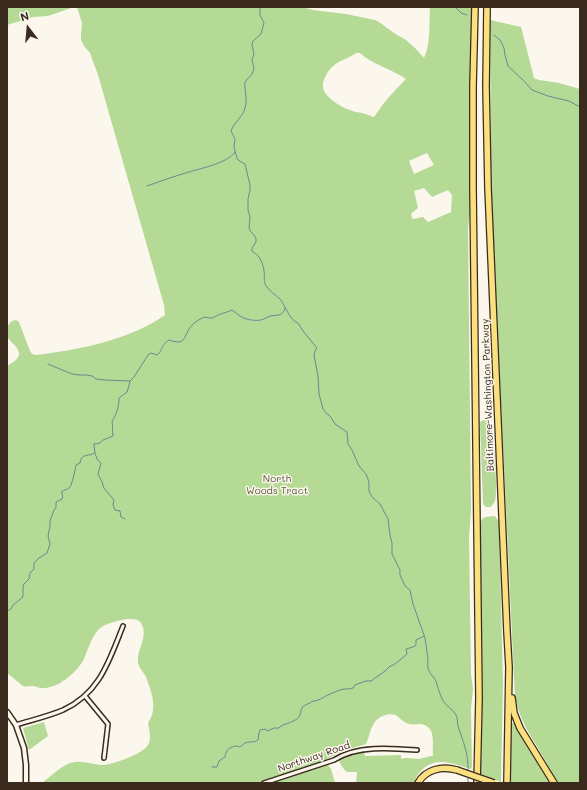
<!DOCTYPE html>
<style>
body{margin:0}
#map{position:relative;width:587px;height:790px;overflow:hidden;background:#fbf7ec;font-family:Mali,sans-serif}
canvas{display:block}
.frame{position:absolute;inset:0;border:8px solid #3b2a1e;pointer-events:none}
.north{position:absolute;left:8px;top:8px;width:40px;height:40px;-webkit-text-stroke:3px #fbf7ec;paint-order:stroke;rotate:344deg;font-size:11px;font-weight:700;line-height:16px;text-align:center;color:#3b2a1e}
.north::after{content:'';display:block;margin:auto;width:14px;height:18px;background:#3b2a1e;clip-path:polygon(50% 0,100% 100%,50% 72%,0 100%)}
</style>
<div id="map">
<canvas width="587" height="790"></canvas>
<div class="frame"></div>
<div class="north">N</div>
</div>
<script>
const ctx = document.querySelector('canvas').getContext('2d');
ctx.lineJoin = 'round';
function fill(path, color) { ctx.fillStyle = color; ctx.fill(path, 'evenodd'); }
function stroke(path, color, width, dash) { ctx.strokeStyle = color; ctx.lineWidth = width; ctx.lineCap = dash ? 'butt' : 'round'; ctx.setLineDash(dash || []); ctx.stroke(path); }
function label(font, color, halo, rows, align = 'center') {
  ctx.font = font + ' Mali,sans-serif'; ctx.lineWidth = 3; ctx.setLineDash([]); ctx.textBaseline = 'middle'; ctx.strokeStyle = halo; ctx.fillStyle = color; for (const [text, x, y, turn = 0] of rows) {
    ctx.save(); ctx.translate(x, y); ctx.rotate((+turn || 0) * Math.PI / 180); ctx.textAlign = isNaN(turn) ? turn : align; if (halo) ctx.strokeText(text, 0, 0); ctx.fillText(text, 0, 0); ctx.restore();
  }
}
const green = new Path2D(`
 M7,7H74L48,16L33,17L7,25Z
 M77,7H302L313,10L346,14L375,20L379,22L394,33L406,40L415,48L424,58C431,44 429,22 430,7H475L473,188L468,228L471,512L469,536L471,674L473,689L471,708L472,767L471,769C453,764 435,755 420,772C417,775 415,780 413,783H356L357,772H347C343,769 339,763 339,758L360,752H364L365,756L401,755V759C407,757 413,759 419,759C424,758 428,756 433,756C432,744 437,727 421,724C417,724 413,725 409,724C403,722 400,718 396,715C391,714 387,714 383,716C371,720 371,733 366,744L343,751L327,759L326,762L331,769L335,783H42C51,776 60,767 70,763C82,759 92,765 104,765C114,764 143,754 148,745C152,739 149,730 148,723C158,709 152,693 146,677C144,672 138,668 138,661C137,649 149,636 141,623C138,619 133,619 128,619C119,620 106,623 99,629C91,638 88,649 84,659C80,667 71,676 63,681C58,685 48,689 40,688C37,687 35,686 32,686C29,686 26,687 23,686L7,673V366C14,362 23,357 17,348C15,345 11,342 8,338C7,332 6,325 12,321L16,320L19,322L30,351L32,354L36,355C78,350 130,340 165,315L164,305L98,75L90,53L84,46L81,40V34L82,23ZM356,53H360C373,65 392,69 406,79C394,91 383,103 374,117C370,116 366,114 362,113C358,112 354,112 350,110C342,108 323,96 323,87C322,80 328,71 332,67C339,60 348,59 356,53ZM427,153L434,165L414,174L409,161ZM424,188L432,197L448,190L452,195L451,212L428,222L423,217L413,219L412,218L411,214L418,208L414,191Z
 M490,20L521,27L534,78L539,80L559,83L580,89V783H558C553,775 548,766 544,758C531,736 521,723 515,698L493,235L491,189Z
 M484,420C487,421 489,422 491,425C494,434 498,494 495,501C494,503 492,505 491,507H486L483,504L480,423L481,421Z
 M495,516L499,522L503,684L501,782L480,775L481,653L480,530L481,520L485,517Z
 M44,722L48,736L29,750L23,728Z
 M511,723H514L516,724L551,783H510Z`);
const stream = new Path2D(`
 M260,7V15L264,23L261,34L253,41L252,45L254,54L252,60L254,69L252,74L245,82C244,90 248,100 245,108C243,117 234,122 231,131L235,139L234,147L236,155L238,160L245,164L250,185V190L248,199V210L250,217L249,228L251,232L254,235L256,239V242L252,248V251C254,253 258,255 259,257C261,260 264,267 264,271C265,277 263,281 266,286C270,291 275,295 280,299C286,306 289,320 298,323L303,331L317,348L315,351L314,355L318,376L319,394L323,409L326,413L330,416L335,424L347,432L348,444L352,450L359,466L366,474L369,482V491L372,497L380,504L388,519L390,535L392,543V554L400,570V575L405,586L410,590L413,604L424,635L425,638C426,645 427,652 428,659C428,663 427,667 429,671C431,675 434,677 436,681C438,688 440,695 443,701C447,707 453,709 456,715C458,718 457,722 458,726C463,741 469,755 468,771
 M455,7L461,13L467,15
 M494,35L500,40L504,48L505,55L508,66L524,81L532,90L548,96L569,101L580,107
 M147,186C161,181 175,176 189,172C202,168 228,163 235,152
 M48,364L72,374L79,375H86L92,376L96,379L104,380L130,381
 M95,453L97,459L101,463L98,474L102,482L104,488L114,500L113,505L115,510L120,511L121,517L125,519
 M7,611L11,609L13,605L23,597V587L24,584L29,579L30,573L34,569V563L39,558L47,553L50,544L48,536L50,526V521L54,510L56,508V502L62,499C64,496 61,494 62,491C64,490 67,490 69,488C72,486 75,470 76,465L80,463C81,454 87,456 93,454L95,452L94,446V444L100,443L103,440L113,436C112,431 113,426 112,421C117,414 119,406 119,398L127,392L128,389L130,381L134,377L148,355L151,353L157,355C163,350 161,345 169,340C172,341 176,342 179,342C185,341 186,334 189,329C192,324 199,319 205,317C211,319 213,318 218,315C223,313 228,312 232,310C235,312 237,314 240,316C246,320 255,321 261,320C265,319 267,317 270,316C277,315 284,316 285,308
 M212,767H217L219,761L225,757C226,750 229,747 236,746C237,746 238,747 240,747C242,746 243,744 245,743C250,741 254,743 258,740L259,733L260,730L265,729L267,731L274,728H279L281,726C285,724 296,721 299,717C301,715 300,711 302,708C304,704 310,704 313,701C319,701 323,697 328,695C333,693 338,690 344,689C347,689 350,689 353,688L355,685L366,681H371L385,671L389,667L395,664L406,655L407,654L406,649L413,647L416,645V640L424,636
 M468,776V781L469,783`);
const minor = new Path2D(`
 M85,696L108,724L104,758
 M16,725C32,720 49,716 63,710C100,693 109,661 123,626
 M264,783L334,760C356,745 392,748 417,750`);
const tertiary = new Path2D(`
 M7,712L16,725L24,748L26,765V783`);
const motorway = new Path2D(`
 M475,7L473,86V188L479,698L477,783
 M487,7L486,87L488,188L507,632L509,667L507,783
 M512,698L514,713L520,728L554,783
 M418,783C426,769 442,766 457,770`);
const motorwayBridge = new Path2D(`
 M457,770L494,783`);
const streetNames = [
 ["Baltimore-Washington Parkway",488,395,-92],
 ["Northway Road",314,757,-19]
];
const parkNames = [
 ["North",277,479],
 ["Woods Tract",277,491]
];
fill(green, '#b4da96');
stroke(stream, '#648d91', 1);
stroke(minor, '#3b2a1e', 6);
stroke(tertiary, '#3b2a1e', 7);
stroke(motorway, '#3b2a1e', 8);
stroke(minor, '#fbf7ec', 3);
stroke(tertiary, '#fbf7ec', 4);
stroke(motorway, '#fbe080', 5.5);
stroke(motorwayBridge, '#3b2a1e', 8, []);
stroke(motorwayBridge, '#fbe080', 5.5);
label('10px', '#3b2a1e', '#fbf7ec', streetNames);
label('10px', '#59563c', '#fbf7ec', parkNames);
</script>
